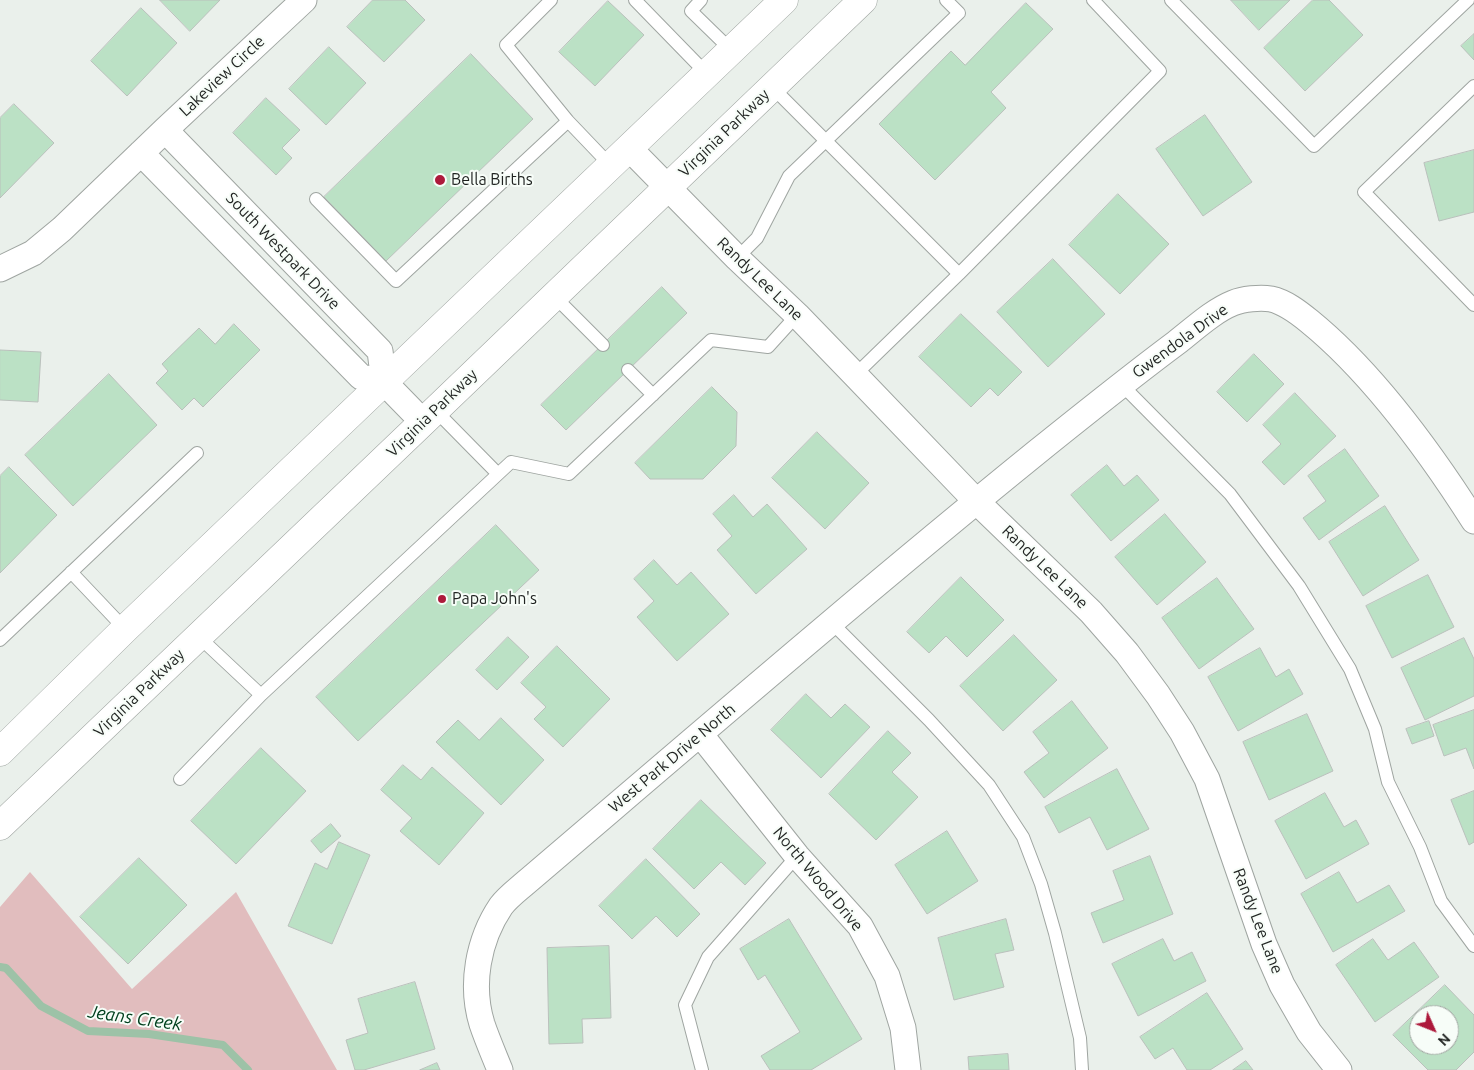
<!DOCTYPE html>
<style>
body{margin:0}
#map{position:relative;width:1474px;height:1070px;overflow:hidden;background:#eaf0eb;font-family:Ubuntu,sans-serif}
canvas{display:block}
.north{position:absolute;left:1409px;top:1005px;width:50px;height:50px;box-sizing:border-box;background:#f7fdf8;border:1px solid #a1a5a2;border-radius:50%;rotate:134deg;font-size:14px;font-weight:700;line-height:20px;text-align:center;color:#1f2220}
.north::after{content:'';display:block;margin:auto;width:18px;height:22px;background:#ad193b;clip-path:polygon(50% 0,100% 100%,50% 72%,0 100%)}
</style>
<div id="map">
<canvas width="1474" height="1070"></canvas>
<div class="north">N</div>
</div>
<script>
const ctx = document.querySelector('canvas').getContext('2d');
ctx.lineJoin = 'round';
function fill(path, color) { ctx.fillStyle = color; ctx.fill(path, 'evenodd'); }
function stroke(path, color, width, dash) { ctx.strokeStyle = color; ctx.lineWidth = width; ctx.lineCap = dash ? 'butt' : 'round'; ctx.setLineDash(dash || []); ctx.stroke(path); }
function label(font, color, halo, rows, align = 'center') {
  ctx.font = font + ' Ubuntu,sans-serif'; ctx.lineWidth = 4; ctx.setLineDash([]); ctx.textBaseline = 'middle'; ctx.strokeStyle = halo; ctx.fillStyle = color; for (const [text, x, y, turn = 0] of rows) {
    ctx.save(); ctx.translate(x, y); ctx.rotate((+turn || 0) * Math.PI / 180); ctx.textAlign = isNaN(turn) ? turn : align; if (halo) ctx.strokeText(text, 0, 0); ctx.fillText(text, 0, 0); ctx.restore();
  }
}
const green = new Path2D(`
 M30,872L132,989L236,892L337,1070H0V907Z`);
const stream = new Path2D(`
 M0,967L6,968L41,1006L88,1031L149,1034L223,1045L248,1070`);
const building = new Path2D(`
 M160,0H220L190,31Z
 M373,0H405L425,20L384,62L347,27Z
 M1231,0H1290L1259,30Z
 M1313,0H1329L1363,35L1305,91L1264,48Z
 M608,1L644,35L595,86L559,52Z
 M1026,3L1053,29L991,92L1006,108L935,180L879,124L951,51L965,65Z
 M141,8L177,43L127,96L91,61Z
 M1474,34V60L1461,46Z
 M329,47L366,83L326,125L289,89Z
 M471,54L533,119L386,261L324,197Z
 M266,98L300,130L282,148L292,158L276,175L233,133Z
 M14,104L54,143L0,198V118Z
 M1205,115L1252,182L1203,216L1156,149Z
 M1474,150V212L1439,221L1424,163Z
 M1118,194L1169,244L1120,294L1069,245Z
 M1053,259L1105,314L1048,367L997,312Z
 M662,287L687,313L566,430L541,405Z
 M961,314L1022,372L998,396L990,388L971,407L919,357Z
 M234,324L260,350L203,407L194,398L182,410L156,383L168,371L162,364L199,328L215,344Z
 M0,350L41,352L38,402L0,400Z
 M1254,354L1284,384L1247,422L1217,392Z
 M109,374L157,425L73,506L25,455Z
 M712,387L737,412L736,446L703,479H650L635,463Z
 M1295,393L1336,436L1284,485L1262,462L1281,444L1263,425Z
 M817,432L869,483L825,529L772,478Z
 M1345,449L1379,496L1319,540L1303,518L1326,501L1308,476Z
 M1107,465L1124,486L1137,475L1159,500L1111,541L1071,495Z
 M9,467L57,515L0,573V476Z
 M734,495L753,517L767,504L807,549L756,594L717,550L732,536L713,514Z
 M1385,506L1419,560L1363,596L1329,542Z
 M1165,514L1206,562L1157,605L1115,557Z
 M496,525L539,570L358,741L316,697Z
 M654,560L677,585L691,572L729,614L677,661L637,617L654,601L634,579Z
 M1428,575L1454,627L1392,658L1366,606Z
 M961,577L1004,620L967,657L946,636L929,653L907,632Z
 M1217,578L1254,629L1199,669L1162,618Z
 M1014,635L1057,680L1003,731L960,686Z
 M508,637L529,657L497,690L476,670Z
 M1464,638L1474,659V696L1425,720L1401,668Z
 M557,646L610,699L563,747L534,719L546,707L521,683Z
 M1260,648L1276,677L1289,669L1303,694L1238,731L1208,677Z
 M806,694L831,718L845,704L870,727L821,778L771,730Z
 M1072,701L1108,748L1044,798L1024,772L1049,753L1033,732Z
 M1474,710V769L1466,748L1444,756L1433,725Z
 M1307,714L1333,771L1269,800L1243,742Z
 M501,718L544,760L501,805L436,742L458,720L479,740Z
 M1429,721L1434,736L1412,744L1406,729Z
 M888,731L911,753L892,772L918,797L876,840L829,794Z
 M261,748L306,791L236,864L191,821Z
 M403,765L421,780L432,767L484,813L439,865L400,831L412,818L381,790Z
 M1117,769L1149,829L1107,850L1090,817L1059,833L1045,807Z
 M1474,791V842L1469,845L1451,800Z
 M1325,793L1344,827L1356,820L1369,844L1306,879L1275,821Z
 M701,800L766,863L745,885L721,862L694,889L653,849Z
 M331,824L341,836L321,853L311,841Z
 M947,831L978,881L927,914L895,865Z
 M339,842L370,855L332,944L288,926L315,863L327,869Z
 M1150,856L1173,914L1103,943L1091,913L1124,900L1113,871Z
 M139,858L187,905L128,964L80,917Z
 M646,859L700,914L677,937L656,916L632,939L599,906Z
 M1339,872L1357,903L1389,885L1405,911L1333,952L1301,894Z
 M789,919L862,1039L811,1070H770L761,1056L800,1032L765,975L758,980L740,949Z
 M1006,919L1014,950L995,954L1004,987L954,1000L938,938Z
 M1163,939L1174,961L1192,952L1206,981L1138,1016L1112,964Z
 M1373,939L1388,960L1414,942L1439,977L1375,1022L1336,965Z
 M609,946L611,1018L582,1019L583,1043L549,1044L547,948Z
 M415,982L435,1049L364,1070H355L346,1040L368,1033L358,999Z
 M1445,985L1474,1015V1052L1456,1070H1428L1393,1035ZM1419,1015H1449V1045H1419Z
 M1207,993L1243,1049L1210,1070H1187L1173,1048L1155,1059L1140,1037Z
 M1008,1054L1009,1070H969L968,1057Z
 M1246,1061L1253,1070H1233Z
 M437,1063L440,1070H420Z`);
const lane = new Path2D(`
 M551,0L506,45L568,121L611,166
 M635,0L707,74
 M701,0L691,11L731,50
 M1171,0L1314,146L1468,0
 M1474,86L1364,192L1474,305
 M772,87L959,274L1160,71L1093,0
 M316,199L396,281L568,121
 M737,258L757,238L789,176L959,13L946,0
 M554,296L603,345
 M628,370L653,395
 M855,375L959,274
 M1121,384L1230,494L1299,586L1350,669L1375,729L1388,782L1420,847L1441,901L1474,946
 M435,410L498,474
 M71,572L125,629
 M831,622L929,720L989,785L1023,837L1041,884L1055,933L1080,1038L1082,1070
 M198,636L261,695L511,462L569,474L711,340L768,347L797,315
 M0,640L197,453
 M180,779L261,695
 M702,1070L685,1005L708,957L797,856`);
const street = new Path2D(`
 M165,130L380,351L384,382
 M629,148L737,258L797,315L855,375L976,501L1091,612L1127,653L1158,695L1182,732L1207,779L1264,944L1282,985L1309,1032L1339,1070
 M141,153L361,377L384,382L423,422
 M0,269L33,253L62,229L165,130L304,0
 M700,734L797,856L860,926L887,976L903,1028L908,1070
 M500,1070C494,1055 487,1039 482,1024C470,985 478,940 501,906C507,898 516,891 523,885C693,740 863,593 1037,452C1083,415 1129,378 1176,343C1194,329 1213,311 1233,303C1243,299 1260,297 1271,299C1285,302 1298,312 1309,321C1373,373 1430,452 1474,521`);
const secondary = new Path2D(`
 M0,752L125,629L784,0
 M0,826L423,422L863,0`);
const markers = [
 [440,180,6,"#ad193b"],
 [442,599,5,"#ad193b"]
];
const streetNames = [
 ["Lakeview Circle",222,76,-43],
 ["Virginia Parkway",724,133,-44],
 ["South Westpark Drive",283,251,46],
 ["Randy Lee Lane",760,279,44],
 ["Gwendola Drive",1180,341,-36],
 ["Virginia Parkway",432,413,-44],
 ["Randy Lee Lane",1045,567,44],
 ["Virginia Parkway",139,693,-44],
 ["West Park Drive North",672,758,-40],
 ["North Wood Drive",818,879,50],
 ["Randy Lee Lane",1258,921,69]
];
const poiNames = [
 ["Bella Births",451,180],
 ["Papa John's",452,599]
];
const waterNames = [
 ["Jeans Creek",135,1018,8]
];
fill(green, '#e1bdbe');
stroke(stream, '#9dc2a7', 8);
fill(building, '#bbe1c5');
stroke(building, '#bac0bc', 1);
stroke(lane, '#9fa5a1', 14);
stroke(street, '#9fa5a1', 27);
stroke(secondary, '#9fa5a1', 29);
stroke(lane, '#fff', 12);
stroke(street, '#fff', 25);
stroke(secondary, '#fff', 28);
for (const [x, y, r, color] of markers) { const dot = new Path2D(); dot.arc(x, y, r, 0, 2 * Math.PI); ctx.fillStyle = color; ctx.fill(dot); stroke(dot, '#f7fdf8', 2); }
label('16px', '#1f2220', '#f7fdf8', streetNames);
label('16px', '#1f2220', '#f7fdf8', poiNames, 'left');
label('italic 18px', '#00401e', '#f7fdf8', waterNames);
</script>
